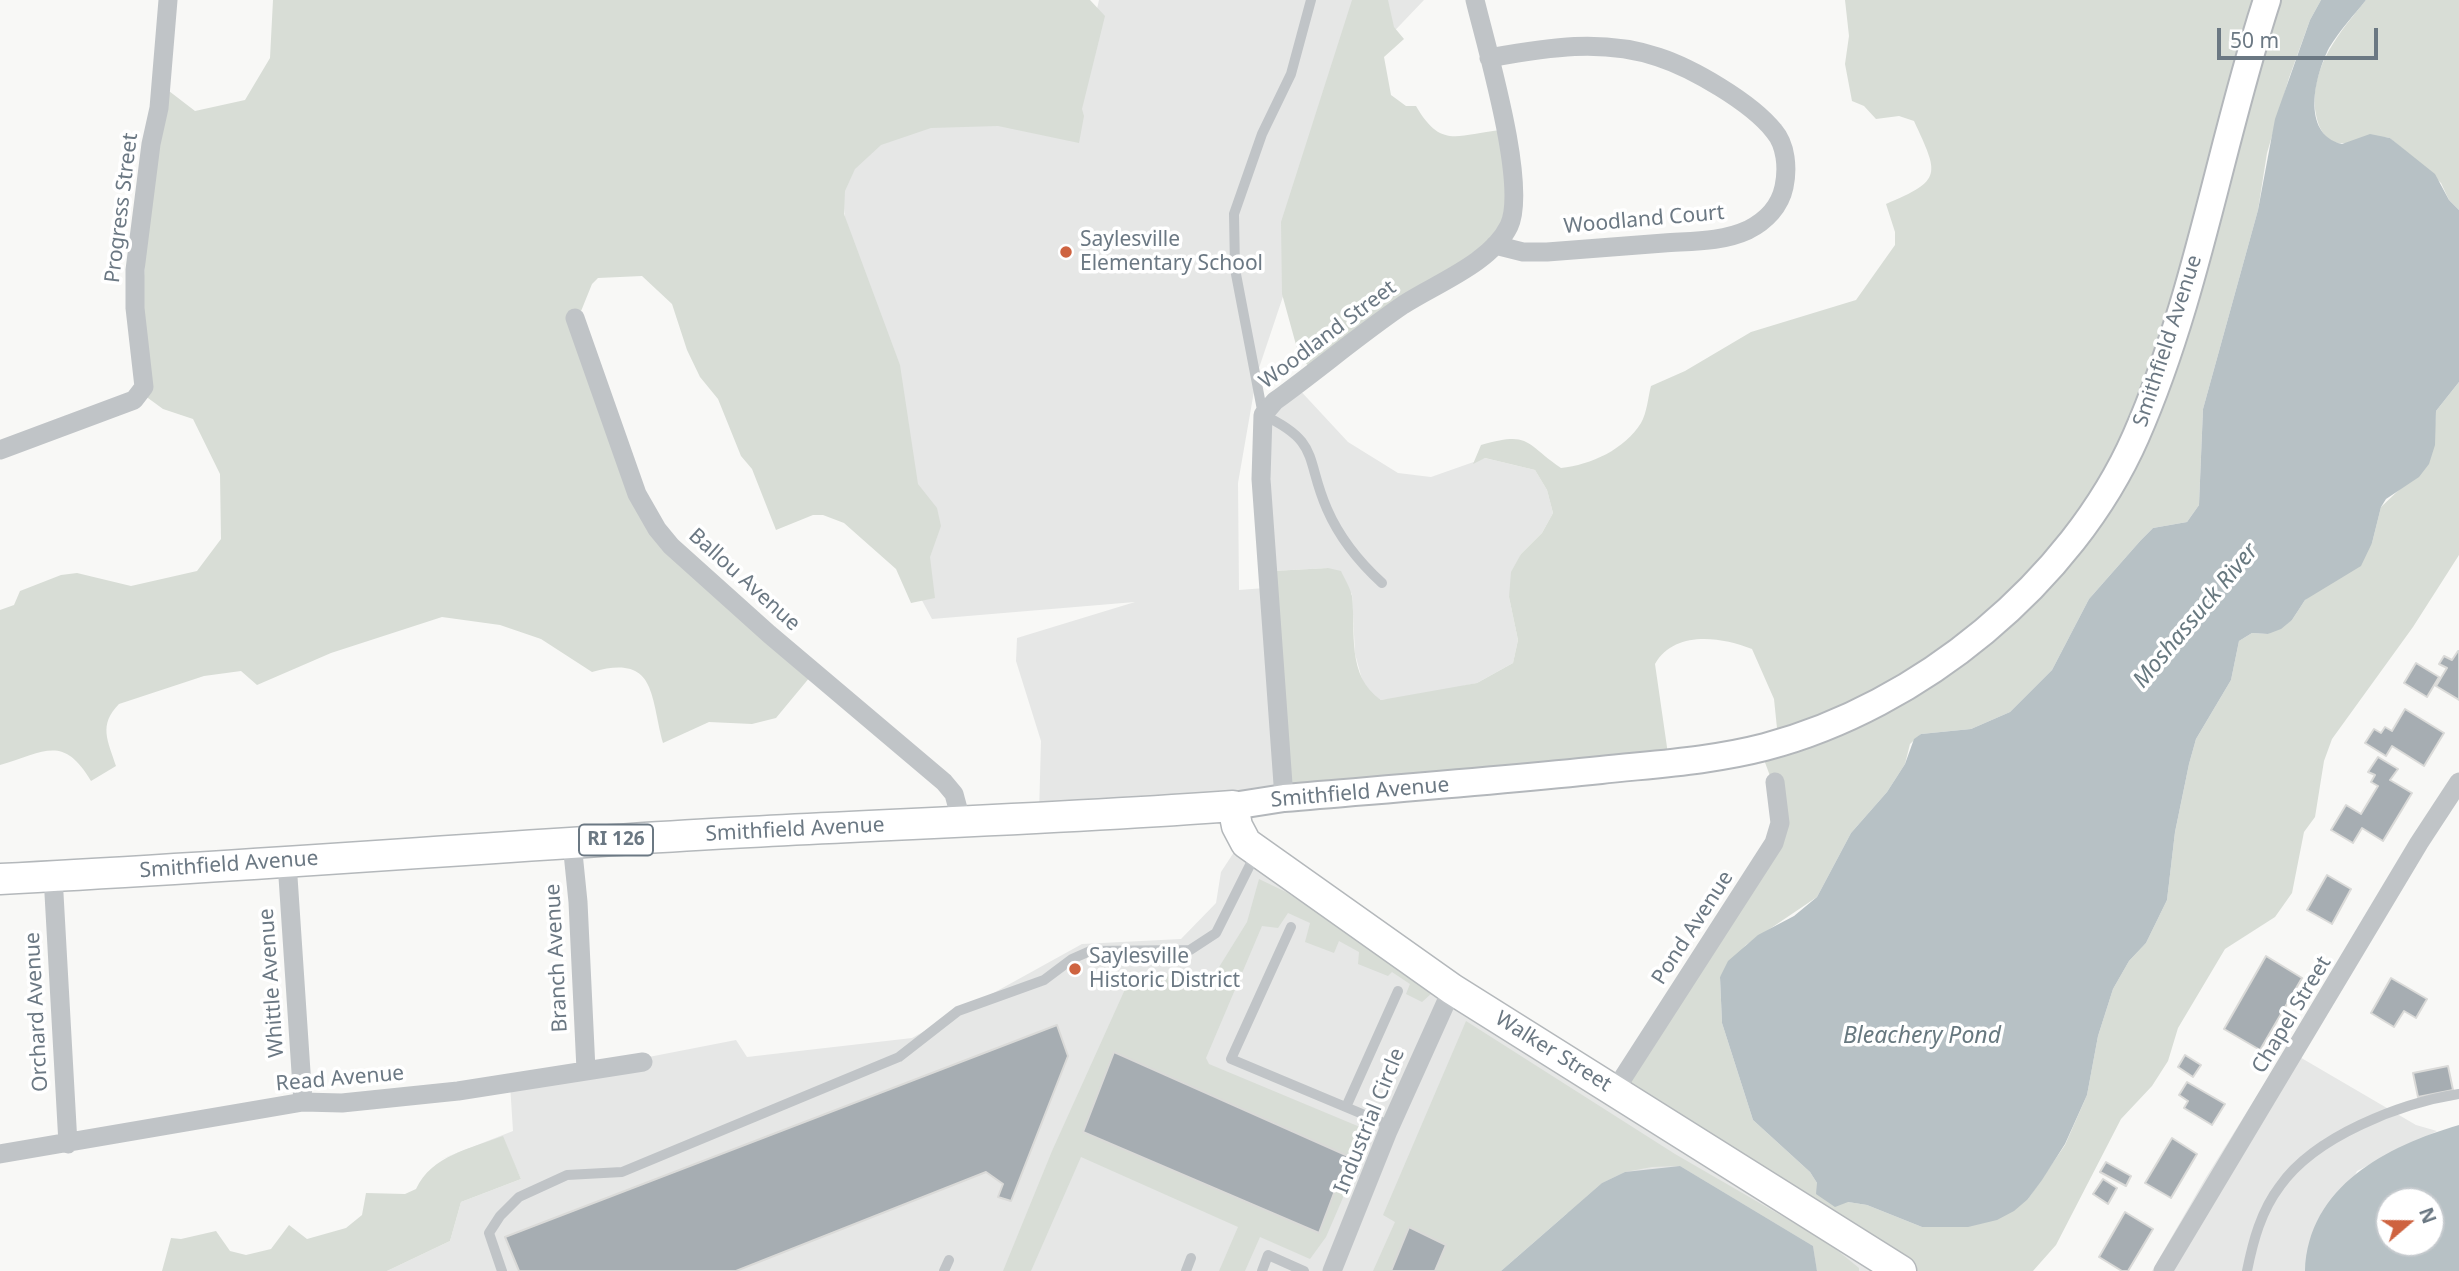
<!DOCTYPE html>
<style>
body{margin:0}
#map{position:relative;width:2459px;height:1271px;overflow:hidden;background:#f8f8f6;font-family:"Noto Sans",sans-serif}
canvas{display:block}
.north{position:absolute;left:2375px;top:1187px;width:70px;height:70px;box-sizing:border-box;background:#fff;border:2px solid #c4c9cd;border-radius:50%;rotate:70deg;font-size:19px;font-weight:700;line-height:28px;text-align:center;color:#6b7883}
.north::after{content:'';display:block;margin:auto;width:24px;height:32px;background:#ce6340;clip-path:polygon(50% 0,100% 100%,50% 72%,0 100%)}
.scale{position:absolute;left:2217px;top:28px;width:161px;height:32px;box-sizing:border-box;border:4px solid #6b7883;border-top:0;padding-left:9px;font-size:21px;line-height:24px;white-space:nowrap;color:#6b7883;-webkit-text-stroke:5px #fff;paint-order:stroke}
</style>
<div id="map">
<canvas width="2459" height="1271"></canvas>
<div class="north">N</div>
<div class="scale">50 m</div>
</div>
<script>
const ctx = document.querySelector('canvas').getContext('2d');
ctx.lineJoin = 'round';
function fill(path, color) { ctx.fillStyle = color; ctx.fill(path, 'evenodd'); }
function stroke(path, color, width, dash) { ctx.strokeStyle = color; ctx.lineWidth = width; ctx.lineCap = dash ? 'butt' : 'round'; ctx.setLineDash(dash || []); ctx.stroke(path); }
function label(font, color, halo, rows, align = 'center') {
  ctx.font = font + ' "Noto Sans",sans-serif'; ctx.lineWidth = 7; ctx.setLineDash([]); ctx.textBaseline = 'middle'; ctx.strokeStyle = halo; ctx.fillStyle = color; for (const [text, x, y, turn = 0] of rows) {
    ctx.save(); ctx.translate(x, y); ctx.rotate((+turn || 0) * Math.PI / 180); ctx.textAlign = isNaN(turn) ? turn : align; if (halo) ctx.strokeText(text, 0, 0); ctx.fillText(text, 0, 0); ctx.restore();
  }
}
const built = new Path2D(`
 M1099,0H1424L1360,67L1257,374L1238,483L1239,590L1265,588L1283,799L1039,814L1041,741L1016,661L1017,638L1135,602L932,619L863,491L837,104L1071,122Z
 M1296,386L1348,442L1398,473L1431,477L1485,458L1535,470L1547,490L1553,513L1542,533L1521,554L1509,597L1518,640L1513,663L1477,683L1417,696L1381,700L1365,690L1355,654L1352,594L1328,568L1273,571L1268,412Z
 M1238,846L1893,1271H1817L1813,1259L1564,1213L1501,1271H387L450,1241L461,1202L521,1179L502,1137L439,1160L513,1131L510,1084L736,1040L747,1057L912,1038L1082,944L1181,939L1216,903L1221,872Z
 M2286,1049L2416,1125L2437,1131L2357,1171L2305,1271H2152L2205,1179Z`);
const green = new Path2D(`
 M273,0H1090L1105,16L1082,109L1084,116L1079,143L998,126L931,128L881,145L855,169L845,191L844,214L900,365L918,484L937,508L941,526L930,557L935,598L911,603L896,569L844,523L823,515H813L776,530L752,469L741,456L718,399L700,377L687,350L672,304L642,276L598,278L592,284L575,326L660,543L810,677L776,718L752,724L709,722L663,743C650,694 656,654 592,672L541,639L500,625L442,617L331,653L257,685L241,671L204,676L119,704C98,725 108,741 116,766L91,781C63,734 45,752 0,765V610L14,605L20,591L61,575L77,573L131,586L197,571L221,539L220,474L193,419L163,409L137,390L156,81L195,111L245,100L270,58Z
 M1352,0H1388L1394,27L1404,39L1384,57L1391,95L1406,106H1416C1441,149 1456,135 1500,130L1507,202L1501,237L1311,370L1298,352L1282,294L1281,222Z
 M1845,0H2321L2310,20L2289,78L2267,153L2258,210L2203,409L2199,505L2187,522L2153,528L2141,540L2089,599L2052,670L2010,712L1971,729L1921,734L1910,744L1905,764L1887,792L1851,833L1817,897L1746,945L1720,977L1722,1023L1753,1120L1810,1172L1817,1183L1848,1202L1867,1205L1922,1227L2028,1199L2065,1145L2087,1095L2098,1036L2113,989L2129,961L2146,943L2167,900L2175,832L2189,764L2196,739L2231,680L2239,641L2252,633L2268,634L2292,620L2305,600L2372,543L2381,507L2401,488L2435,424L2436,411L2459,382V555L2413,627L2332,739L2324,761L2315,817L2304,832L2292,893L2275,917L2225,949L2178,1028L2168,1061L2152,1086L2121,1119L2056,1245L2033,1271H1893L1618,1095L1776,838L1780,803L1763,757L1778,738L1774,699L1752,649C1719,636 1674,631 1655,664L1669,761L1283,799L1273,571L1328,568L1341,571C1344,578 1350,587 1352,596C1356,632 1346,676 1381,700L1477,683L1513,663L1518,640L1509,597L1511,572L1521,554L1542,533L1553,513L1547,490L1535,470L1485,458L1473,464L1481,445C1531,431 1524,443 1561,468C1591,465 1625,449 1641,423C1647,413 1648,397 1651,386L1685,371L1751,332L1856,300L1895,245V232L1886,204C1943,180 1939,175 1914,121L1899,116L1876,119L1864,106L1852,101L1845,64L1849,36Z
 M2366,0H2459V210L2449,200L2441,183L2390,138C2371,133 2346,149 2332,141C2320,134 2317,122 2315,109C2311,65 2340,32 2366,0Z
 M1259,879L1286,892L1402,967L1432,993L1422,1002L1406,994L1410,984L1392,972L1388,976L1358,964L1359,952L1339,941L1334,953L1305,942L1310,923L1288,913L1278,928L1262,926L1206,1058L1209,1064L1360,1127L1366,1133L1367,1142L1326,1237L1310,1259L1260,1237L1245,1271H1219L1238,1227L1081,1157L1031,1271H1003L1052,1151L1131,976L1216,972L1247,922Z
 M1466,1021L1675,1154L1827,1242L1859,1268V1271H1817L1813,1246L1680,1166L1652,1167L1625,1172L1602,1183L1501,1271H1373L1395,1222L1383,1215Z
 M503,1136L521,1179L461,1202L450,1241L387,1271H162L171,1238L181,1239L216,1231L230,1251L246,1255L271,1249L289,1225L307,1239L346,1228L362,1215L366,1193L405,1194L416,1189C432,1155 470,1149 503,1136Z`);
const water = new Path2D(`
 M2321,0H2366C2354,15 2339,31 2329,48C2315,75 2300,134 2342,144L2370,134L2390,138L2435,174L2449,200L2459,210V382L2436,411L2435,445L2429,464L2419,477L2386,499L2381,507L2372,543L2361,566L2305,600L2292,620L2281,629L2268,634L2252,633L2239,641L2231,680L2196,739L2189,764L2175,832L2167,900L2146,943L2129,961L2113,989L2098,1036L2087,1095L2065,1144L2042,1180L2028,1199L2014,1211L1997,1220L1968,1227H1922L1867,1205L1848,1202L1835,1207L1816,1194L1817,1183L1810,1172L1753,1120L1722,1023L1720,977L1728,961L1758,935L1794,916L1817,897L1851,833L1887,792L1905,764L1914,739L1921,734L1971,729L2010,712L2052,670L2089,599L2141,540L2153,528L2187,522L2199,505L2203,409L2258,210L2275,119L2310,20Z
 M2459,1125V1271H2305C2308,1186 2387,1146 2459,1125ZM2389,1201H2431V1243H2389Z
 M1680,1166L1813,1246L1817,1271H1501L1602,1183L1625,1172Z`);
const building = new Path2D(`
 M2458,651H2459V700L2436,686L2447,668L2439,664L2444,656L2452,660Z
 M2416,663L2439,677L2427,697L2404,683Z
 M2405,709L2444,733L2424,766L2392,746L2386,756L2365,743L2374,729L2381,733L2385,727L2392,731Z
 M2378,757L2398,769L2390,780L2412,793L2383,841L2362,828L2353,843L2331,830L2346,805L2361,814L2378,786L2371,782L2375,775L2368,772Z
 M2327,875L2351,889L2332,924L2307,910Z
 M2266,956L2302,978L2260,1050L2224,1029Z
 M2391,978L2427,999L2416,1018L2404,1011L2394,1027L2371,1013Z
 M1057,1025L1068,1056L1011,1201L998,1197L1003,1184L986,1172L736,1271H519L505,1237Z
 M1114,1052L1348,1156L1319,1233L1083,1132Z
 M2185,1055L2201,1065L2193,1077L2178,1067Z
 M2448,1066L2453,1090L2418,1097L2413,1073Z
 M2187,1082L2225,1104L2212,1125L2184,1108L2188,1101L2179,1095Z
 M2172,1138L2197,1154L2171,1198L2145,1183Z
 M2106,1162L2131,1176L2126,1186L2100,1172Z
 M2103,1179L2117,1188L2108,1204L2093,1194Z
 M2125,1212L2153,1229L2128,1271H2122L2099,1257Z
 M1409,1227L1446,1245L1435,1271H1391Z`);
const service = new Path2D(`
 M1311,0L1291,74L1262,134L1234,214L1235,269L1263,415C1321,442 1305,459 1327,509C1340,539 1359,562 1382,583
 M1291,927L1231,1059L1391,1126
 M1346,1107L1398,991
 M502,1271L489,1233L500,1216L519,1197L567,1175L622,1172L899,1057L958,1011L1044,980L1072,959L1090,951L1190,950L1216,933L1255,855
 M944,1271L949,1260
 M1186,1271L1191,1258
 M1262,1271L1268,1255L1304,1271
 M2247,1271C2253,1241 2261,1211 2280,1186C2315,1136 2401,1103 2459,1094`);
const minor = new Path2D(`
 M1489,58C1546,48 1601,38 1658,57C1692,68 1751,102 1774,131C1786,145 1788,168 1784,187C1780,206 1766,221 1748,230C1722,242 1693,241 1664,243C1625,246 1586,249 1547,252H1523L1495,245
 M575,318L637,494L657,529L671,546L769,634L944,782L954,794L961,820
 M0,450L134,400L144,387L135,308V270L151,144L159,108L168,0
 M1284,798L1261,479L1263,415L1275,401C1318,370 1359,335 1403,305C1437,283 1491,263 1509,226C1528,186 1486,46 1475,0
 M572,843L578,902L586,1070
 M287,862L303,1102
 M53,876L68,1144
 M1615,1090L1774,843L1780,823L1775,782
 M0,1154L303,1102L342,1103L458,1091L643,1062
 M1332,1271L1388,1131L1452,989
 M2163,1271L2419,843L2459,782`);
const secondary = new Path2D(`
 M1233,806L1284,798C1389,789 1495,781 1601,770C1656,764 1711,761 1765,747C1919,707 2072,582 2136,436C2197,297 2220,144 2267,0`);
const primary = new Path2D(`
 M0,879C238,867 475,848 712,834C886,824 1059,819 1233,806L1237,826L1246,843L1452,989L1901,1271`);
const markers = [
 [1066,252,7,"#ce6340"],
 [1075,969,7,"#ce6340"]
];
const shields = [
 [616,840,74]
];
const shieldNames = [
 ["RI 126",616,840]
];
const streetNames = [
 ["Progress Street",122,208,-83],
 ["Woodland Court",1644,220,-5],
 ["Woodland Street",1328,335,-37],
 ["Smithfield Avenue",2168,341,-72],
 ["Ballou Avenue",744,580,42],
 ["Smithfield Avenue",1360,793,-5],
 ["Smithfield Avenue",795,830,-3],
 ["Smithfield Avenue",229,865,-4],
 ["Pond Avenue",1693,928,-57],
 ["Branch Avenue",557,958,-93],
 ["Whittle Avenue",272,983,-94],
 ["Orchard Avenue",37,1012,-93],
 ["Chapel Street",2292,1015,-59],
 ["Walker Street",1553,1052,32],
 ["Read Avenue",340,1079,-5],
 ["Industrial Circle",1370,1121,-68]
];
const poiNames = [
 ["Saylesville",1080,240],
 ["Elementary School",1080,264],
 ["Saylesville",1089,957],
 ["Historic District",1089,981]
];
const waterNames = [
 ["Moshassuck River",2196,616,-50],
 ["Bleachery Pond",1922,1036]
];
fill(built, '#e6e7e6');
fill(green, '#d8ddd6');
fill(water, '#b7c1c5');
fill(building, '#a6adb2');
stroke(building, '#dadad8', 2);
stroke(secondary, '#b3b7bb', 30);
stroke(primary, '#b4b8bb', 33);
stroke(service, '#c0c4c7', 10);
stroke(minor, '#c0c4c7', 19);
stroke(secondary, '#fff', 26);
stroke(primary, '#fff', 30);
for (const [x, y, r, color] of markers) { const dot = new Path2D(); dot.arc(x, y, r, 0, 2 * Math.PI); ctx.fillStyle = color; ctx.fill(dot); stroke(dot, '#fff', 2.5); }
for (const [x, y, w] of shields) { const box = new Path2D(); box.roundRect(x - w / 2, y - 15.5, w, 31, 5); ctx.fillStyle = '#fff'; ctx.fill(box); stroke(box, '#6b7883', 2); }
label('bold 19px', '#6b7883', null, shieldNames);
label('21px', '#6b7883', '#fff', streetNames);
label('21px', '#6b7883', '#fff', poiNames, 'left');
label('italic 23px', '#67787f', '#fff', waterNames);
</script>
